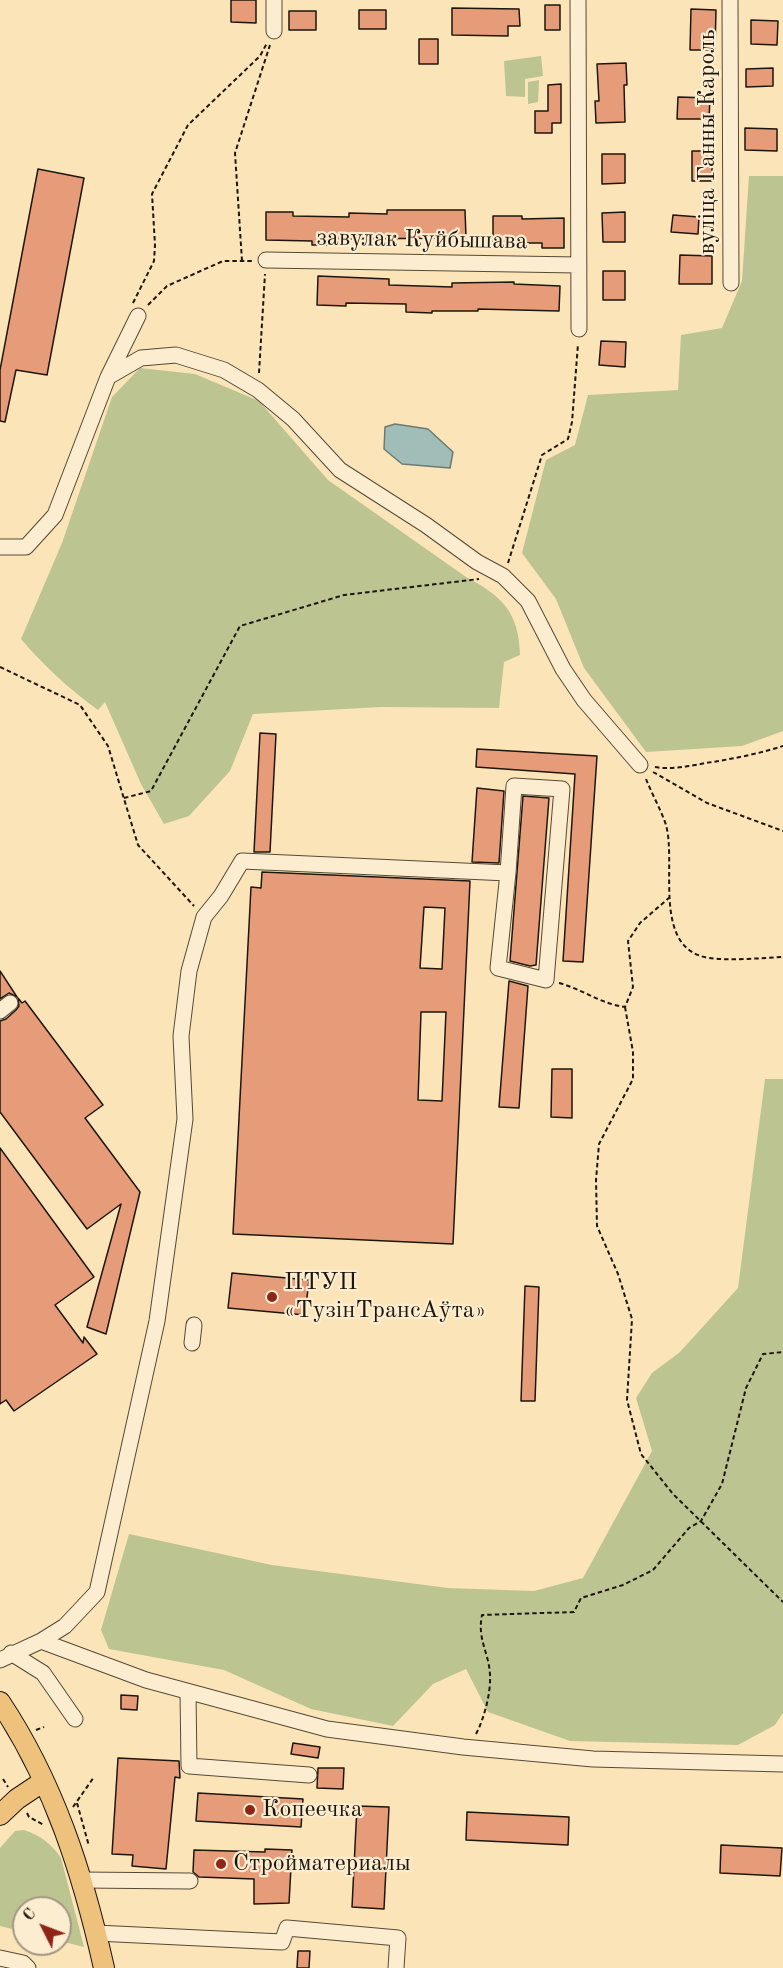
<!DOCTYPE html>
<meta charset="utf-8">
<style>
body{margin:0}
#map{position:relative;width:783px;height:1968px;overflow:hidden;background:#fbe4b8;font-family:"Old Standard TT",serif}
canvas{display:block}
.north{position:absolute;left:12px;top:1896px;width:60px;height:60px;box-sizing:border-box;background:#fcedd1;border:2px solid #a39782;border-radius:50%;rotate:312deg;font-size:16px;font-weight:700;line-height:24px;text-align:center;color:#1e160c}
.north::after{content:'';display:block;margin:auto;width:21px;height:27px;background:#8f2418;clip-path:polygon(50% 0,100% 100%,50% 72%,0 100%)}
</style>
<div id="map">
<canvas width="783" height="1968"></canvas>
<div class="north">С</div>
</div>
<script>
const ctx = document.querySelector('canvas').getContext('2d');
ctx.lineJoin = 'round';
function fill(path, color) { ctx.fillStyle = color; ctx.fill(path, 'evenodd'); }
function stroke(path, color, width, dash) { ctx.strokeStyle = color; ctx.lineWidth = width; ctx.lineCap = dash ? 'butt' : 'round'; ctx.setLineDash(dash || []); ctx.stroke(path); }
function label(font, color, halo, rows, align = 'center') {
  ctx.font = font + ' "Old Standard TT",serif'; ctx.lineWidth = 4.5; ctx.setLineDash([]); ctx.textBaseline = 'middle'; ctx.strokeStyle = halo; ctx.fillStyle = color; for (const [text, x, y, turn = 0] of rows) {
    ctx.save(); ctx.translate(x, y); ctx.rotate((+turn || 0) * Math.PI / 180); ctx.textAlign = isNaN(turn) ? turn : align; if (halo) ctx.strokeText(text, 0, 0); ctx.fillText(text, 0, 0); ctx.restore();
  }
}
const green = new Path2D(`
 M541,56L543,76L525,79V97L506,96L504,61Z
 M539,80L538,102L528,104V82Z
 M749,176H783V731L742,746L646,752L584,668L556,599L522,553L546,460L575,445L588,395L678,390L681,335L722,328L742,281Z
 M140,368L195,374L259,401L328,480L466,577C502,596 519,612 520,655L504,662L499,708L381,707L253,714L230,771L189,816L164,824L141,784L105,702L98,710C69,689 44,666 21,639L62,543L112,397Z
 M765,1079H783V1713L775,1725L738,1745L570,1741L488,1712L466,1669L433,1684L393,1726L311,1709L224,1670L109,1649L101,1630L129,1534L272,1565L448,1588L534,1591L583,1578L652,1451L636,1398L652,1373L680,1352L738,1288Z
 M24,1830C41,1836 51,1843 61,1858L84,1947L60,1941V1908H24V1932L0,1926V1848L15,1831Z`);
const water = new Path2D(`
 M395,424L428,429L453,452L450,468L402,464L384,449L385,427Z`);
const building = new Path2D(`
 M231,0H256V23L231,22Z
 M545,5H560V30H545Z
 M452,8L519,9L520,26H508V36L452,35Z
 M691,9L716,10L715,50H690Z
 M359,10H386V29H359Z
 M289,11H316V30H289Z
 M751,20L778,21L777,45L751,44Z
 M419,39H438V64H419Z
 M626,63L627,85H624L625,122L596,123L595,101H599L597,64Z
 M773,68V86L746,87V69Z
 M561,84V123H552V133H535V111H548V85Z
 M678,97L710,98L709,119H677Z
 M745,128L777,129V151L745,150Z
 M692,151H712V181H692Z
 M602,154H625V183L602,184Z
 M38,169L84,178L47,375L16,370L5,422L0,421V370Z
 M387,210H465L466,238L339,239V245H312V241L266,240V212H293V216L349,217V213L387,214Z
 M625,212V242H603L602,213Z
 M673,215L699,217L698,234L671,232Z
 M493,216H522V219L564,218V248H542V243H493Z
 M680,255L712,256V284H679Z
 M603,271H625V300H603Z
 M318,276L389,279V285L452,287V283L514,282V284L560,286L559,311L478,309V311H432V313L406,312V304L346,303V306L317,305Z
 M601,341L626,342L625,367L599,365Z
 M260,733L276,734L270,852H254Z
 M477,749L597,756L583,962L563,961L575,774L476,767Z
 M477,788L504,791L499,863L472,862Z
 M523,796L549,798L536,965L530,966L510,961Z
 M262,872L470,881L453,1244L233,1234L251,887L261,888ZM424,907L445,908L442,969L420,968ZM421,1012H446L442,1101L418,1100Z
 M0,971L17,997L9,993L0,999Z
 M509,981L528,986L519,1108L499,1107Z
 M18,998L22,1003L25,1001L103,1105L85,1118L140,1192L106,1334L87,1327L121,1204L87,1229L0,1112V1021L6,1019L16,1010L19,1006Z
 M552,1069H572V1118L551,1117Z
 M0,1148L94,1277L55,1305L83,1343L84,1337L97,1354L14,1411L6,1400L0,1404Z
 M232,1273L309,1280L305,1315L228,1308Z
 M525,1286L539,1287L535,1401H521Z
 M121,1695L138,1696L137,1710L121,1709Z
 M293,1743L320,1747L318,1758L291,1754Z
 M118,1758L179,1761L180,1778L175,1777L166,1869L132,1866L133,1855L112,1854Z
 M318,1768H344L343,1789L317,1788Z
 M198,1793L303,1799L301,1827L196,1821Z
 M357,1806L389,1807L384,1909L352,1907Z
 M467,1812L569,1817L568,1845L466,1840Z
 M721,1845L782,1848L780,1876L720,1873Z
 M265,1849L292,1850L289,1903L254,1904V1879L199,1877L193,1872L194,1850L265,1852Z
 M298,1951H310L309,1968H297Z`);
const path = new Path2D(`
 M242,261L235,153L270,45
 M133,303L154,261L155,245L152,194L188,125L260,56L267,43
 M148,305L167,286L223,261H252
 M259,373L265,274
 M508,563L542,455L568,439L572,422L578,344
 M0,667L80,705L108,746L138,845L194,906
 M655,767C672,770 689,766 706,763C732,759 758,754 783,746
 M653,772L707,803L783,831
 M646,779C652,794 661,810 666,825C677,864 651,949 709,958C729,961 762,958 783,957
 M124,798L151,791L240,626L344,595L479,579
 M559,983C582,989 601,1004 625,1007L633,987L628,941L640,923L670,897
 M625,1007L633,1052V1079L599,1144L596,1180L597,1226L618,1274L632,1319L627,1400L641,1454L673,1494L783,1602
 M36,1730L44,1727
 M476,1734C484,1719 491,1693 490,1675C489,1652 477,1640 482,1615L574,1612L581,1598L623,1585L653,1570L689,1528L701,1521L722,1484L746,1388L763,1354L783,1352
 M3,1779L8,1787
 M77,1803L89,1846
 M73,1807L94,1777
 M27,1813L29,1817L44,1825`);
const minor = new Path2D(`
 M274,0V31
 M578,0L579,329
 M730,0L731,283
 M266,260L578,265
 M108,377L141,358L176,355L224,370L258,390L293,419L340,470L426,525L477,562L503,576L528,601L563,669L584,700L640,765
 M0,547H26L55,515L108,377L138,316
 M0,1011L10,1003
 M192,1343L194,1325
 M41,1641L65,1626L97,1592L157,1321L185,1119L181,1036L189,971L204,917L221,896L242,861L508,873L514,786L562,789L546,980L498,968L508,873
 M11,1653L43,1673L75,1719
 M0,1660L41,1641L146,1680L327,1729L463,1747L593,1759L783,1764
 M188,1692L189,1766L309,1775
 M81,1880L190,1881
 M96,1933L282,1942L287,1928L398,1938L396,1968
 M0,1958L23,1963L28,1968`);
const major = new Path2D(`
 M0,1702C54,1783 83,1874 104,1968
 M0,1815L17,1799L44,1781`);
const markers = [
 [272,1297,6,"#8f2418"],
 [250,1810,6,"#8f2418"],
 [221,1864,6,"#8f2418"]
];
const streetNames = [
 ["вуліца Ганны Кароль",708,142,-90],
 ["завулак Куйбышава",422,240,1]
];
const poiNames = [
 ["ПТУП",284,1283],
 ["«ТузінТрансАўта»",284,1311],
 ["Копеечка",262,1810],
 ["Стройматериалы",233,1864]
];
fill(green, '#bcc591');
fill(water, '#a1bdb7');
stroke(water, '#6d7a73', 1.5);
fill(building, '#e69c79');
stroke(building, '#1e160c', 1.5);
stroke(minor, '#554a37', 17);
stroke(major, '#1e160c', 22);
stroke(path, '#1e160c', 2, [4.5, 3]);
stroke(minor, '#fcedd1', 15);
stroke(major, '#eec27c', 20);
for (const [x, y, r, color] of markers) { const dot = new Path2D(); dot.arc(x, y, r, 0, 2 * Math.PI); ctx.fillStyle = color; ctx.fill(dot); stroke(dot, '#fcedd1', 2); }
label('24px', '#1e160c', '#fcedd1', streetNames);
label('24px', '#1e160c', '#fcedd1', poiNames, 'left');
</script>
